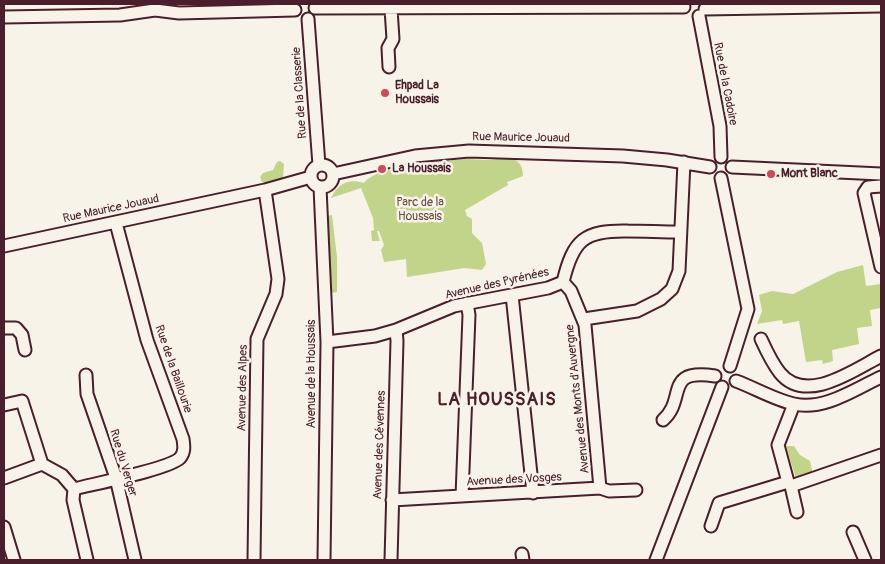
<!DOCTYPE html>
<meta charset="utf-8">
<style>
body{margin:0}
#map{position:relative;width:885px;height:564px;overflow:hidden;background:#f7f3e8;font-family:Pangolin,sans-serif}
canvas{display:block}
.frame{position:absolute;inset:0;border:5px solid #4a1f2b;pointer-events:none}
</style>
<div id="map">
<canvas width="885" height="564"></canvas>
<div class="frame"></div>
</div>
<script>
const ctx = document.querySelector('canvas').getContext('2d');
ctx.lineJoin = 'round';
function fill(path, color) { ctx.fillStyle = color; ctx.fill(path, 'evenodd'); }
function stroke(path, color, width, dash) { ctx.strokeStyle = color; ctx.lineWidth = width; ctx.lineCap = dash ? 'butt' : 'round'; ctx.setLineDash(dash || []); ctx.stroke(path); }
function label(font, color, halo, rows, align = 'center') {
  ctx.font = font + ' Pangolin,sans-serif'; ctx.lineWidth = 5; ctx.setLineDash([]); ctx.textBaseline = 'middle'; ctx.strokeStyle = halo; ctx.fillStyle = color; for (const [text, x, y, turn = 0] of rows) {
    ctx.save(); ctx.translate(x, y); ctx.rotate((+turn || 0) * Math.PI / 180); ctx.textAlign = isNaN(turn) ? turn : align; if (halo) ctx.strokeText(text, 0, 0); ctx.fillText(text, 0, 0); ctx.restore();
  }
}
const green = new Path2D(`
 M502,157C516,157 523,163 523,176L507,182L508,185L465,210L467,216L472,219V233L482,243L486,264L482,270L465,268L407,277L406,259L384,262L381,250L384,245L379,231H377L380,241H372L371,231L374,230L373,218L361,188L331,198C338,184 348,178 364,183C375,166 447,160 468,159C478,159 494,162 502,157Z
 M280,161L284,164L283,177L273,183L262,182L260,177L263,173L273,170L277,162Z
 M332,215L337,257V292L332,293L327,216Z
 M863,265L866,286L881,284V308L870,310L872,326L857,328L859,344L832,350L833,361L823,364L822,360L806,362L799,321L783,324L782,320L757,324L762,311L759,295L772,291L793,294L837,272Z
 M786,446H794L800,455L810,461L813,475L797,482Z`);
const minor = new Path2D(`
 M315,8L684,7
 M705,9L881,6
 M699,16L720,126L721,157
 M4,17L120,15L155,10L179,13L295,10
 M308,19L319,165
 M389,67L388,48L393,39L391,9
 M311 176a11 11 0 1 1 22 0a11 11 0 1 1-22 0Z
 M732,167L881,174
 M333,174L415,156L469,151L623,156L667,160L710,167
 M721,178L748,309L730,366
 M881,186L868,187L864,193L881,267
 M320,187L327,342L324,560
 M4,246L265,190L311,177
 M563,282L571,291L585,325L600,488
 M512,295L533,493
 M584,319L637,311L661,299L672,289L679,271L684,162
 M4,328H16L22,335L25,350
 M761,339C766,350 772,363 780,373C806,405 854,370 881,356
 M327,342L375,336L396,330L454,306L548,288L563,282C573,240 584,230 628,231C645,231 662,232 679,232
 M86,375L87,394L116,478L135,560
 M736,381C755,388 775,400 794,404C824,411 855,389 881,377
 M794,404L778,445L788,482L791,486L881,455
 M4,405L22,401L42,464L62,475L74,489L73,500L87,560
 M663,420C687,399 663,368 715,376
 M4,478L42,464
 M791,486L797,512
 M74,489C93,484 169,469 180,458C185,452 184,446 183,439L147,340L116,223
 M462,496L469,315L467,303
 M392,500L600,488L609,491L636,490
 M711,526L719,503L788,482
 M4,527L14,560
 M853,532L865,560
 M522,554L523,560
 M254,560L257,339L276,294L278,279L265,190
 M391,560L397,341L396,330
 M656,560L722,387`);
const markers = [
 [385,93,5,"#d1495b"],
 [382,169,5,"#d1495b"],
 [771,174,5,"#d1495b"]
];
const streetNames = [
 ["Rue de la Cadoire",725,84,79],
 ["Rue de la Classerie",300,93,-94],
 ["Rue Maurice Jouaud",521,138,1],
 ["Rue Maurice Jouaud",111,209,-12],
 ["Avenue des Pyrénées",497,284,-13],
 ["Rue de la Baillourie",173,369,71],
 ["Avenue de la Houssais",312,374,-90],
 ["Avenue des Alpes",243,388,-89],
 ["Avenue des Monts d'Auvergne",578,399,-96],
 ["Avenue des Cévennes",380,445,-88],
 ["Rue du Verger",123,463,73],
 ["Avenue des Vosges",514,480,-3]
];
const poiNames = [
 ["Ehpad La",395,86],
 ["Houssais",395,100],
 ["La Houssais",392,169],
 ["Mont Blanc",781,174]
];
const parkNames = [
 ["Parc de la",420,203],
 ["Houssais",420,217]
];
const districtNames = [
 ["LA HOUSSAIS",497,400]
];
fill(green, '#c1d48a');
stroke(minor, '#4a1f2b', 15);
stroke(minor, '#f7f3e8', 11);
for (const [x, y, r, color] of markers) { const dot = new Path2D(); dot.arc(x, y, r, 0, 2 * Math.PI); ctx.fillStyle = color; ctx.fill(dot); stroke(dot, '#f7f3e8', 2); }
label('12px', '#4a1f2b', '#f7f3e8', streetNames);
label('bold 12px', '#4a1f2b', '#f7f3e8', poiNames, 'left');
label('12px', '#684c43', '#f7f3e8', parkNames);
ctx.letterSpacing = '1px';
label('bold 18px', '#4a1f2b', '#f7f3e8', districtNames);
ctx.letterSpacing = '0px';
</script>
